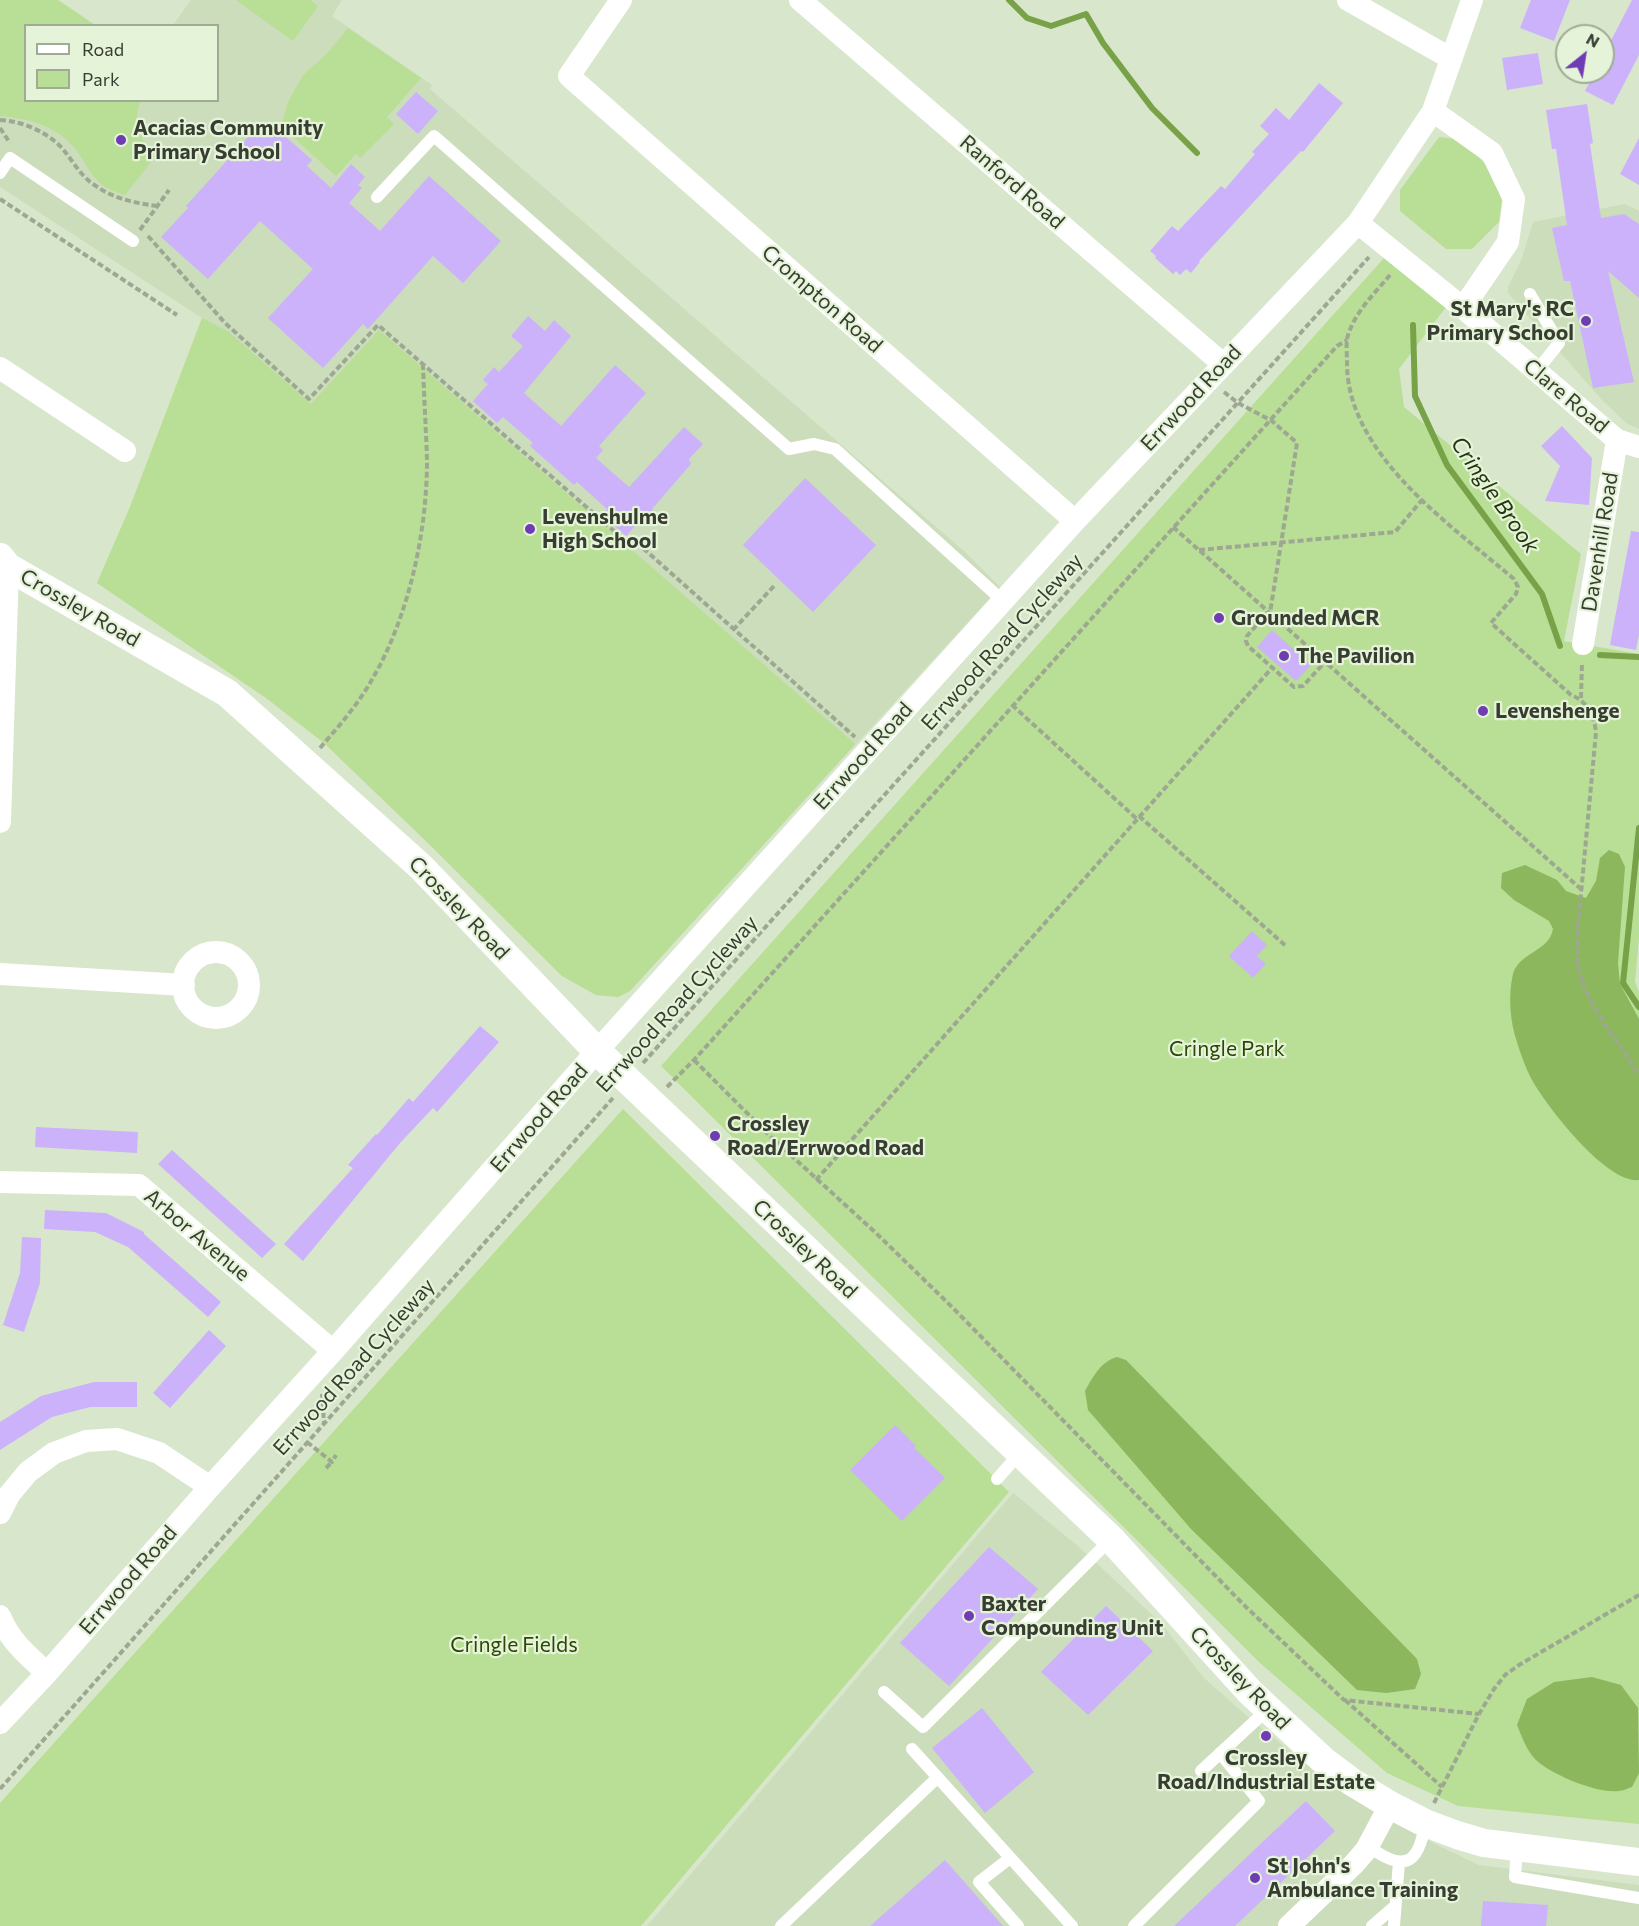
<!DOCTYPE html>
<style>
body{margin:0}
#map{position:relative;width:1639px;height:1926px;overflow:hidden;background:#d8e7cb;font-family:Commissioner,sans-serif}
canvas{display:block}
.legend{position:absolute;left:24px;top:24px;width:195px;height:78px;box-sizing:border-box;background:#e5f4d8;border:2px solid #a0ab96;margin:0;padding:8px 10px;list-style:none;font-size:18px;color:#383d32}
.legend li{display:flex;align-items:center;gap:12px;height:30px}
.legend b{width:30px;border:2px solid #a0ab96}
.north{position:absolute;left:1555px;top:24px;width:60px;height:60px;box-sizing:border-box;background:#e5f4d8;border:2px solid #a0ab96;border-radius:50%;rotate:30deg;font-size:16px;font-weight:700;line-height:24px;text-align:center;color:#383d32}
.north::after{content:'';display:block;margin:auto;width:21px;height:27px;background:#6f3cb3;clip-path:polygon(50% 0,100% 100%,50% 72%,0 100%)}
</style>
<div id="map">
<canvas width="1639" height="1926"></canvas>
<ul class="legend">
<li><b style="height:8px;background:#fff"></b>Road</li>
<li><b style="height:16px;background:#b9de95"></b>Park</li>
</ul>
<div class="north">N</div>
</div>
<script>
const ctx = document.querySelector('canvas').getContext('2d');
ctx.lineJoin = 'round';
function fill(path, color) { ctx.fillStyle = color; ctx.fill(path, 'evenodd'); }
function stroke(path, color, width, dash) { ctx.strokeStyle = color; ctx.lineWidth = width; ctx.lineCap = dash ? 'butt' : 'round'; ctx.setLineDash(dash || []); ctx.stroke(path); }
function label(font, color, halo, rows, align = 'center') {
  ctx.font = font + ' Commissioner,sans-serif'; ctx.lineWidth = 4.5; ctx.setLineDash([]); ctx.textBaseline = 'middle'; ctx.strokeStyle = halo; ctx.fillStyle = color; for (const [text, x, y, turn = 0] of rows) {
    ctx.save(); ctx.translate(x, y); ctx.rotate((+turn || 0) * Math.PI / 180); ctx.textAlign = isNaN(turn) ? turn : align; if (halo) ctx.strokeText(text, 0, 0); ctx.fillText(text, 0, 0); ctx.restore();
  }
}
const built = new Path2D(`
 M0,0H58L95,25L26,26V100H218V26L173,25L191,0H342L332,16L432,85L430,89L965,552L1000,587L630,991L618,997L596,995L562,976L431,846L324,743L266,698L97,583L130,507L202,318L0,187Z
 M1625,204L1639,211V429L1626,423L1601,399L1508,293V287L1522,258L1533,222Z
 M1013,1493L1079,1547L1161,1623L1204,1678L1247,1716L1305,1763L1377,1811L1433,1843L1479,1865L1639,1885V1926H647Z`);
const green = new Path2D(`
 M0,0H58L95,25L26,26V100L140,101C133,125 137,138 157,154L125,195C117,192 106,189 100,183C87,172 82,153 69,142C51,124 24,118 0,116Z
 M236,0H310L318,6L293,41Z
 M348,28L421,78L387,117L394,124L360,158L356,154L336,176L281,126L288,102L303,75L326,55Z
 M1439,137L1465,140L1488,168L1502,199L1499,222L1472,249H1446L1400,211V190Z
 M1384,258L1446,307L1399,369L1404,407L1581,554L1564,641L1639,654V938L1635,982L1639,992V1824L1458,1806L1387,1773L1260,1663L661,1066Z
 M202,318L229,332L311,404L379,330L855,744L630,991L618,997L596,995L562,976L431,846L324,743L266,698L97,583L130,507Z
 M623,1109L1009,1492L641,1926H0V1803Z`);
const forest = new Path2D(`
 M1609,850L1619,854L1625,867L1618,963L1620,984L1639,1019V1180C1607,1184 1547,1107 1532,1080C1526,1069 1521,1055 1517,1042C1510,1022 1508,995 1513,974C1519,952 1549,952 1553,929L1549,921L1514,900L1501,888L1502,873L1525,865L1557,880L1566,891L1586,898L1596,881L1600,858Z
 M1117,1357L1126,1360L1417,1659L1421,1674L1415,1689L1386,1693L1357,1690L1191,1529L1088,1410L1085,1391C1093,1377 1100,1362 1117,1357Z
 M1592,1677L1621,1685L1638,1708L1639,1773L1632,1787C1628,1788 1623,1791 1619,1791C1597,1794 1550,1774 1535,1759C1526,1749 1522,1737 1517,1725L1527,1699L1554,1682Z`);
const stream = new Path2D(`
 M1009,0L1027,18L1051,26L1086,14L1103,43L1152,108L1197,153
 M1413,325L1415,396L1447,465L1542,594L1560,646
 M1600,655L1639,657
 M1639,828L1623,983L1639,1007`);
const building = new Path2D(`
 M1531,0H1570L1554,41L1520,28Z
 M1632,0H1639V55L1613,105L1585,91L1595,72H1603L1604,54Z
 M1538,53L1543,84L1507,90L1502,58Z
 M1319,83L1343,103L1303,152L1301,151L1199,261L1200,262L1191,273L1186,269L1180,275L1176,271L1173,274L1155,258L1156,256L1150,251L1172,226L1178,231L1221,186L1225,189L1255,154L1252,152L1269,134L1260,126L1276,108L1289,120Z
 M416,92L438,111L418,134L396,114Z
 M1587,104L1593,143L1590,144L1601,218L1624,214L1639,224V298L1608,271L1634,382L1593,388L1570,281H1564L1552,228L1567,225L1556,149H1552L1546,110Z
 M269,122L312,160L307,166L331,188L351,164L365,177L358,185L362,188L349,203L380,231L429,176L501,241L463,283L433,256L368,329L363,324L323,368L268,318L313,269L260,221L208,279L161,237L188,208L186,206L260,124L264,128Z
 M1639,138V185L1620,174Z
 M528,316L545,331L554,320L571,336L524,393L561,426L615,365L646,393L599,446L603,450L596,458L629,487L684,427L703,444L689,459L691,464L652,509L656,513L647,524L641,519L626,536L602,514L607,509L577,482L574,485L530,446L533,443L503,417L497,423L473,401L488,384L483,380L494,367L499,372L523,346L511,336Z
 M1562,426L1592,458L1589,505L1545,501L1560,466L1541,446Z
 M805,478L876,545L813,612L743,545Z
 M1631,531L1639,532V634L1636,650L1610,645Z
 M1272,630L1311,665L1296,681L1257,647Z
 M1252,931L1267,945L1257,956L1266,964L1253,978L1229,956Z
 M480,1026L499,1042L437,1112L433,1108L400,1143L303,1261L284,1244L353,1168L348,1165L376,1134L377,1135L409,1098L413,1102Z
 M36,1127L138,1132L137,1153L35,1147Z
 M172,1150L276,1244L262,1258L158,1164Z
 M45,1210L106,1213L144,1232V1234L221,1302L208,1317L128,1247L95,1232L44,1229Z
 M22,1237L41,1238L40,1283L24,1332L3,1325L20,1273Z
 M209,1330L226,1346L170,1408L153,1393Z
 M94,1382H137V1407H90L52,1417L0,1450V1422L41,1396Z
 M895,1425L916,1446L914,1448L945,1478L902,1521L850,1470Z
 M989,1547L1038,1589L949,1686L900,1643Z
 M1106,1606L1153,1651L1088,1715L1041,1672Z
 M982,1708L1034,1772L985,1813L932,1748Z
 M1306,1801L1335,1831L1235,1926H1174Z
 M945,1860L1003,1926H870Z
 M1483,1901L1548,1905L1546,1926H1481Z`);
const path = new Path2D(`
 M0,120C22,121 47,132 62,148C73,161 81,177 96,186C114,199 136,203 157,206
 M0,128L10,143
 M0,199L177,315
 M140,230L169,190
 M148,236L225,323L309,399L378,325L631,546L635,541L855,737
 M1390,275C1374,294 1353,314 1347,339C1346,346 1347,355 1347,362C1346,454 1452,526 1514,579L1518,587L1516,594L1491,623L1571,695C1587,701 1594,715 1596,732L1577,937C1578,948 1577,960 1579,970C1588,1009 1619,1041 1639,1075
 M1224,392L1238,403L1272,421L1297,443L1270,613
 M1173,527L1581,889
 M1199,550L1395,532L1422,500
 M1268,612L1247,636L1246,641L1248,646L1294,687L1303,686L1325,662
 M733,630L774,586
 M1581,698L1582,663
 M1012,705L1137,819
 M320,748C338,727 356,707 370,683C408,620 427,534 427,460C426,429 424,397 423,365
 M1139,816L1287,947
 M694,1060L772,1138L876,1233L952,1307L1245,1606L1344,1700L1479,1714
 M643,1063L1369,257
 M667,1087L694,1060L1337,346L1347,340
 M816,1180L1272,668
 M322,1394L324,1423
 M307,1442L332,1462L336,1455
 M326,1468L332,1462
 M1345,1700L1442,1787
 M0,1789L613,1098
 M1434,1803L1479,1714L1494,1689L1505,1675L1519,1665L1639,1595`);
const service = new Path2D(`
 M0,173L10,158L133,241
 M377,197L434,136L789,449L814,444L835,449L1003,601
 M1530,294L1559,343L1536,372
 M997,1479L1020,1453
 M884,1692L923,1727L1111,1539
 M912,1749L1072,1926
 M1201,1771L1268,1709
 M1368,1846C1403,1872 1419,1866 1425,1823
 M1517,1848L1515,1877L1639,1898
 M1010,1858L979,1882L1018,1926
 M781,1926L937,1778
 M1134,1926L1259,1801L1220,1753
 M1372,1926L1395,1906
 M1394,1926L1399,1862`);
const minor = new Path2D(`
 M621,0L569,76L1075,521
 M800,0L1223,364
 M1348,0L1450,58
 M1433,111L1492,153L1514,199L1508,242L1463,308
 M1358,223L1463,308L1617,440L1639,447
 M0,368L125,451
 M1583,644L1617,440
 M0,822L8,567
 M183 985a33 33 0 1 1 66 0a33 33 0 1 1-66 0Z
 M0,974L184,985
 M0,1182L139,1185L333,1351
 M0,1513L9,1495L28,1472L54,1453L86,1441L117,1439L159,1453L210,1487
 M0,1616C9,1640 29,1657 47,1673
 M0,1723L47,1673L210,1487L333,1351L597,1051L1075,521L1358,223L1433,111L1472,0
 M1289,1926L1354,1864L1366,1850L1390,1805`);
const tertiary = new Path2D(`
 M0,557L8,567L227,693L421,867L597,1051L1111,1539L1250,1692L1324,1761L1352,1782L1390,1805L1425,1823L1457,1835L1484,1843L1639,1862`);
const markers = [
 [121,140,6,"#6f3cb3"],
 [1586,321,6,"#6f3cb3"],
 [530,529,6,"#6f3cb3"],
 [1219,618,6,"#6f3cb3"],
 [1284,656,6,"#6f3cb3"],
 [1483,711,6,"#6f3cb3"],
 [715,1136,6,"#6f3cb3"],
 [969,1616,6,"#6f3cb3"],
 [1266,1736,6,"#6f3cb3"],
 [1255,1878,6,"#6f3cb3"]
];
const poiNames = [
 ["Acacias Community",133,128],
 ["Primary School",133,152],
 ["St Mary's RC",1574,309,"right"],
 ["Primary School",1574,333,"right"],
 ["Levenshulme",542,517],
 ["High School",542,541],
 ["Grounded MCR",1231,618],
 ["The Pavilion",1296,656],
 ["Levenshenge",1495,711],
 ["Crossley",727,1124],
 ["Road/Errwood Road",727,1148],
 ["Baxter",981,1604],
 ["Compounding Unit",981,1628],
 ["Crossley",1266,1758,"center"],
 ["Road/Industrial Estate",1266,1782,"center"],
 ["St John's",1267,1866],
 ["Ambulance Training",1267,1890]
];
const streetNames = [
 ["Ranford Road",1012,182,41],
 ["Crompton Road",822,299,41],
 ["Clare Road",1566,396,40],
 ["Errwood Road",1191,398,-47],
 ["Davenhill Road",1600,542,-81],
 ["Crossley Road",80,608,30],
 ["Errwood Road Cycleway",1002,642,-48],
 ["Errwood Road",863,756,-48],
 ["Crossley Road",459,908,46],
 ["Errwood Road Cycleway",677,1004,-48],
 ["Errwood Road",539,1118,-49],
 ["Arbor Avenue",197,1235,40],
 ["Crossley Road",805,1249,43],
 ["Errwood Road Cycleway",354,1367,-48],
 ["Errwood Road",128,1580,-49],
 ["Crossley Road",1240,1678,46]
];
const parkNames = [
 ["Cringle Park",1227,1049],
 ["Cringle Fields",514,1645]
];
const waterNames = [
 ["Cringle Brook",1495,495,55]
];
fill(built, '#cbddbb');
fill(green, '#b9de95');
fill(forest, '#8cb75c');
stroke(stream, '#78a248', 6);
fill(building, '#cbb2fb');
stroke(path, '#9da892', 4, [6, 3]);
stroke(service, '#fff', 12);
stroke(minor, '#fff', 22);
stroke(tertiary, '#fff', 28);
for (const [x, y, r, color] of markers) { const dot = new Path2D(); dot.arc(x, y, r, 0, 2 * Math.PI); ctx.fillStyle = color; ctx.fill(dot); stroke(dot, '#e5f4d8', 2); }
label('bold 21px', '#383d32', '#e5f4d8', poiNames, 'left');
label('21px', '#383d32', '#e5f4d8', streetNames);
label('21px', '#2d4804', '#e5f4d8', parkNames);
label('italic 22px', '#23350f', '#e5f4d8', waterNames);
</script>
